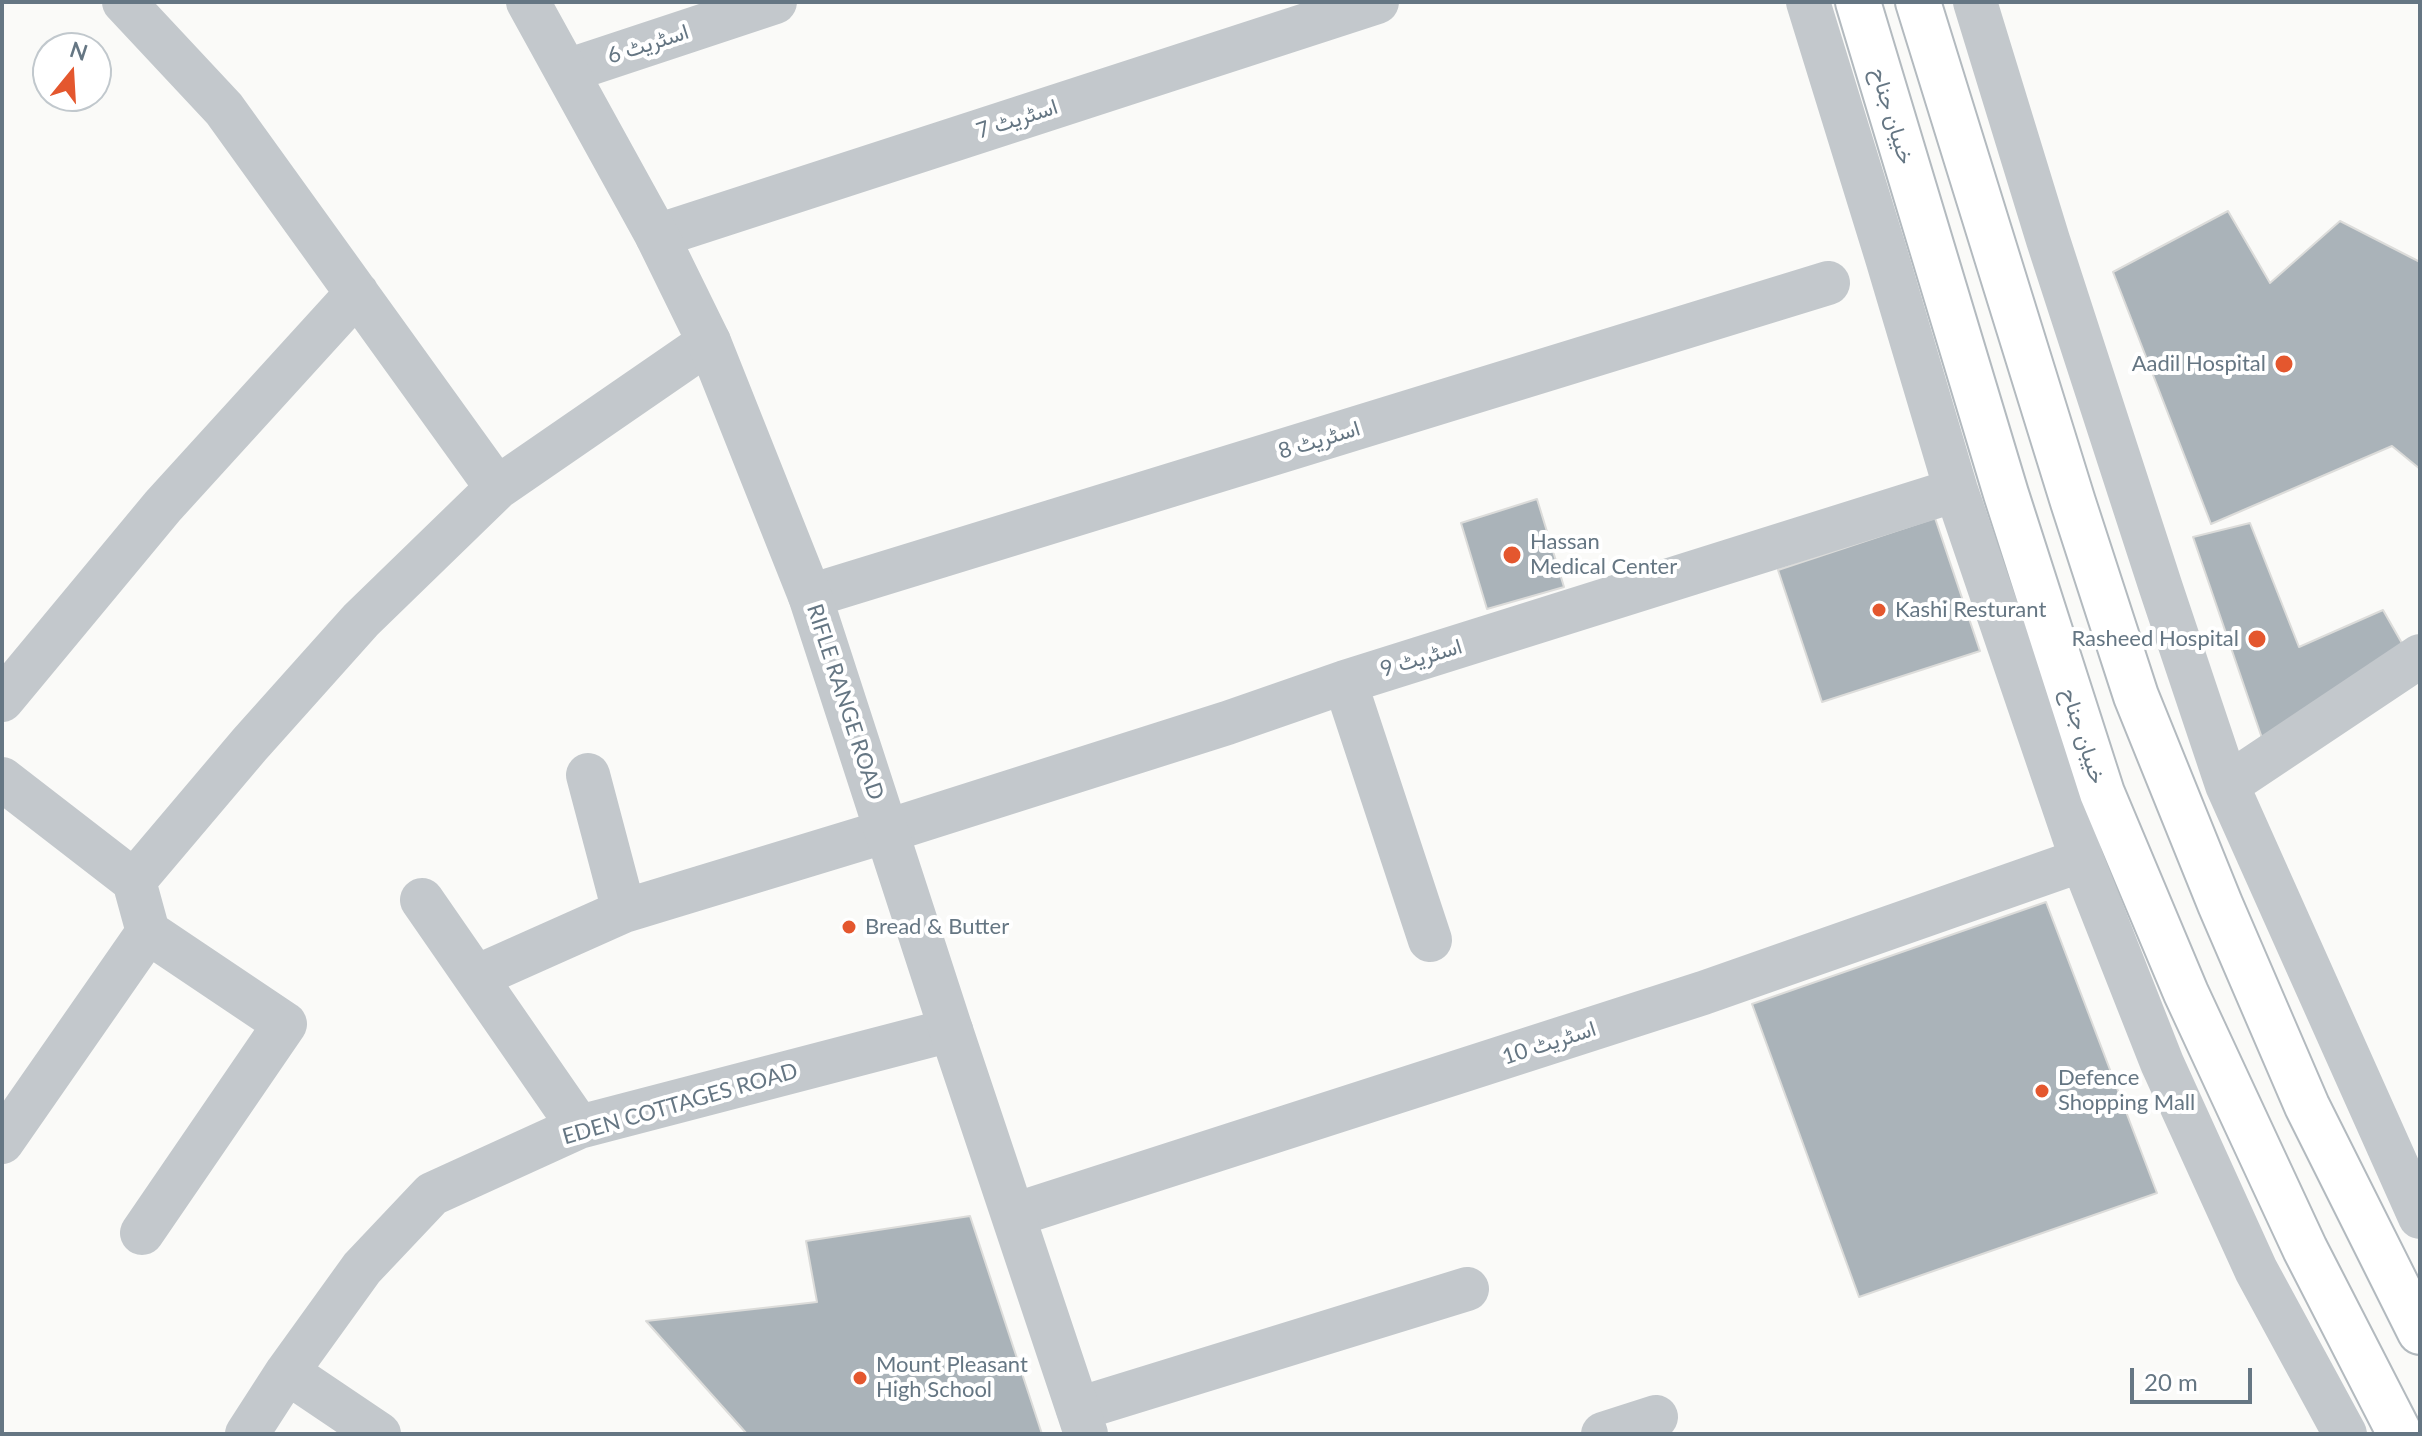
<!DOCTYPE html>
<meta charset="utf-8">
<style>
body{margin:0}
#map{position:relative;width:2422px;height:1436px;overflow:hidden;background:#fafaf8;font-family:Lato,sans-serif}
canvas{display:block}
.frame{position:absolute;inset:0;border:4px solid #657683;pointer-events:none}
.north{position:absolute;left:32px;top:32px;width:80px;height:80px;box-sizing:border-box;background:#fff;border:2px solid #c1c8cd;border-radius:50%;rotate:18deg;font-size:22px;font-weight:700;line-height:32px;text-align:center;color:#657683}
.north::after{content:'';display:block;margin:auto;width:28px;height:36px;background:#e4572e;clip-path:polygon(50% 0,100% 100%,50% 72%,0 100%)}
.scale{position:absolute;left:2130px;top:1368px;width:122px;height:36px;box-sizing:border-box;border:4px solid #657683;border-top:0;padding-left:10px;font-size:24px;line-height:28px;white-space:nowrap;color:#657683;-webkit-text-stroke:6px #fff;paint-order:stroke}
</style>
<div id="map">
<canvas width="2422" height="1436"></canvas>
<div class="frame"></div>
<div class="north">N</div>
<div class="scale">20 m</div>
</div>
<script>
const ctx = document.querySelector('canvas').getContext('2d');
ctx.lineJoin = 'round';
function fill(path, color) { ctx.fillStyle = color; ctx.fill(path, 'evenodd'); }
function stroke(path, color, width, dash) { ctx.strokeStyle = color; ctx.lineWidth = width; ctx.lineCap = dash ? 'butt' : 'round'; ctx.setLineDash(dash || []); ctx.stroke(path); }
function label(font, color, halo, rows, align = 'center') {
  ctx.font = font + ' Lato,Vazirmatn,sans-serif'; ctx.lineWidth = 8; ctx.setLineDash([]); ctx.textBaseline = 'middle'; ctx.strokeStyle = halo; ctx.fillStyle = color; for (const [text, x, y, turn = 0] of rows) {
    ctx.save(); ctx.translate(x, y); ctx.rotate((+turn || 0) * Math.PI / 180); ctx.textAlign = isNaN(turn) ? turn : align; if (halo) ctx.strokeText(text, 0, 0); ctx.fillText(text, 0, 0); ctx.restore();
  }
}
const building = new Path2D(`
 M2228,211L2270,283L2340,221L2420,262V469L2392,446L2211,524L2113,272Z
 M1537,499L1564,587L1487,609L1461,523Z
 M1935,518L1980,651L1822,702L1778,570Z
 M2250,523L2299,647L2383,610L2407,652L2263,741L2193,537Z
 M2046,902L2157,1193L1859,1297L1752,1004Z
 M970,1216L1042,1434H747L646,1321L817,1302L806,1241Z`);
const minor = new Path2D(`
 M124,2L224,109L497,488
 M1808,2L1887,258L1956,490L2082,860L2162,1063L2256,1270L2345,1434
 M1975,2L2048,240L2161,588L2227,785L2420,1217
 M567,71L775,2
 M657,236L1377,2
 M810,596L1828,283
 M1345,682L1430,940
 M2,700L163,506L357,293
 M588,775L624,911
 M2,779L134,881L148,932L2,1142
 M2227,785L2420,656
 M134,881L250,744L361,620L497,488L709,342
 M422,900L579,1127
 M476,977L624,911L887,831L1227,723L1345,682L1956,490
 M1014,1215L1703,993L2082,860
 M142,1233L285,1024L148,932
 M287,1372L379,1434
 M1078,1409L1467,1289
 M247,1434L287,1372L362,1268L432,1194L579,1127L951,1030
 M1603,1434L1656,1417`);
const tertiary = new Path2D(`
 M528,2L657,236L709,342L810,596L951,1030L1086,1434`);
const secondary = new Path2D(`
 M1858,2L2006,494L2102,793L2186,993L2305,1249L2400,1434
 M1918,2L2073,502L2136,696L2220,904L2307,1106L2420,1332`);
const markers = [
 [2284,364,10,"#e4572e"],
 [1512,555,10,"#e4572e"],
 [1879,610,8,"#e4572e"],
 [2257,639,10,"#e4572e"],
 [849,927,8,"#e4572e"],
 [2042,1091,8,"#e4572e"],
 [860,1378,8,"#e4572e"]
];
const streetNames = [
 ["اسٹریٹ 6",648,44,-18],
 ["خیبان جناح",1892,116,73],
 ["اسٹریٹ 7",1017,119,-18],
 ["اسٹریٹ 8",1319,440,-17],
 ["اسٹریٹ 9",1421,658,-17],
 ["RIFLE RANGE ROAD",845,702,72],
 ["خیبان جناح",2083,736,72],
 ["اسٹریٹ 10",1549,1043,-18],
 ["EDEN COTTAGES ROAD",680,1104,-16]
];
const poiNames = [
 ["Aadil Hospital",2266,364,"right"],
 ["Hassan",1530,542],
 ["Medical Center",1530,567],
 ["Kashi Resturant",1895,610],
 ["Rasheed Hospital",2239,639,"right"],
 ["Bread & Butter",865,927],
 ["Defence",2058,1078],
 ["Shopping Mall",2058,1103],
 ["Mount Pleasant",876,1365],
 ["High School",876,1390]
];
fill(building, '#aab3b9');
stroke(building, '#dcdcda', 2);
stroke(secondary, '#b3babf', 48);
stroke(minor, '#c3c8cc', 44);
stroke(tertiary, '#c3c8cc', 44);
stroke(secondary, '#fff', 44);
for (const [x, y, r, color] of markers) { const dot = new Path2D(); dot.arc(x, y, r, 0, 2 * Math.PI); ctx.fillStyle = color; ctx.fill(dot); stroke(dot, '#fff', 3); }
label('22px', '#657683', '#fff', streetNames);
label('22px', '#657683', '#fff', poiNames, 'left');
</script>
